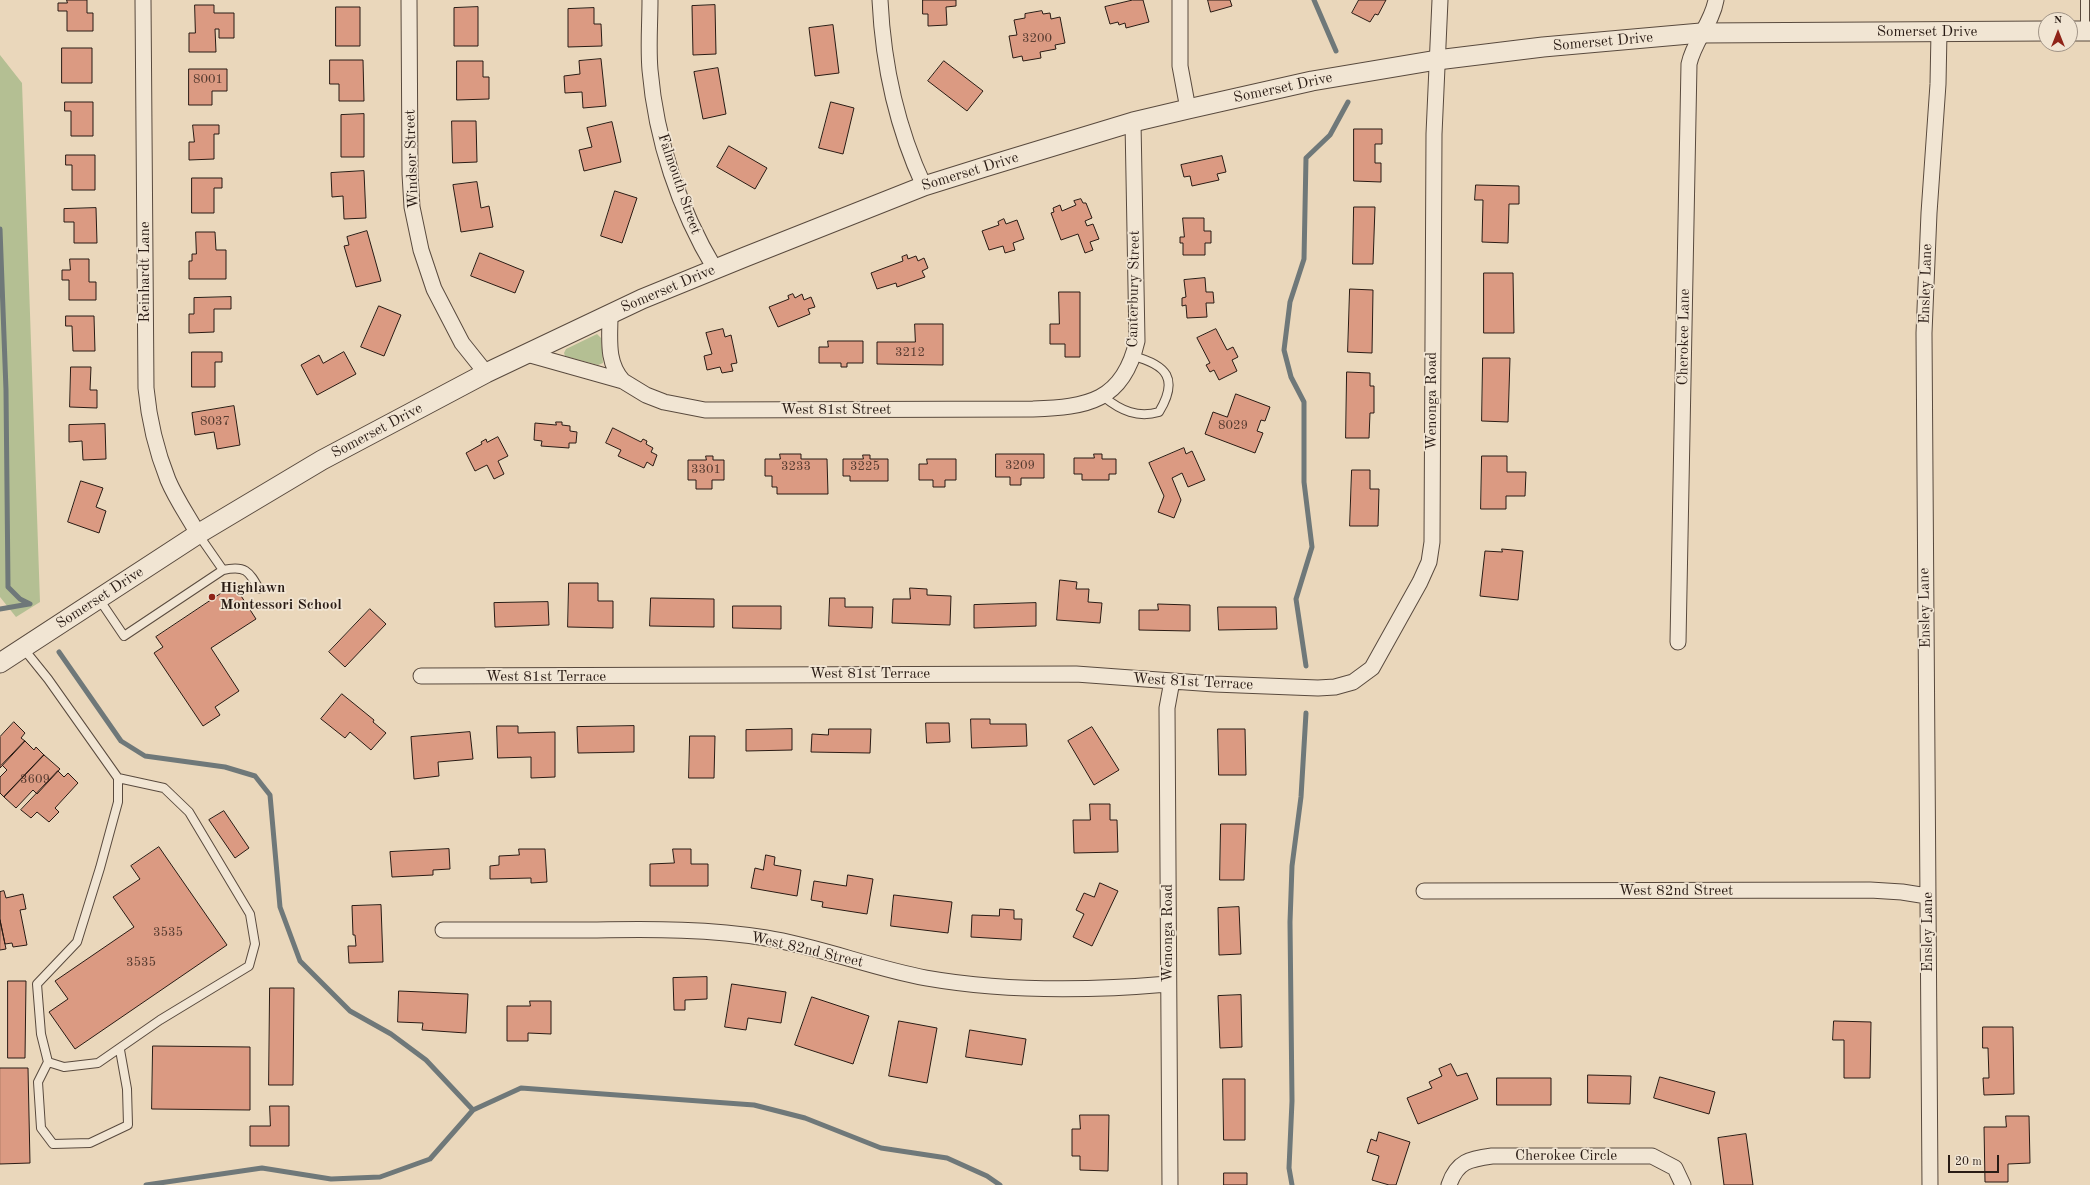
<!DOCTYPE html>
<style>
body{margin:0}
#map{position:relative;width:2090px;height:1185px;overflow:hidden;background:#ead7bb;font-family:"Old Standard TT",serif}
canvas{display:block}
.north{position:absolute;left:2038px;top:12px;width:40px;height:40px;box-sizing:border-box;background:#f1e5d3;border:1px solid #a19487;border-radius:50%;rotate:0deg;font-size:11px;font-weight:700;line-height:16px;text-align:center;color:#291b14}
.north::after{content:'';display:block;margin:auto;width:14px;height:18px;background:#8f2418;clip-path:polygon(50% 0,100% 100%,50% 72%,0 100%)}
.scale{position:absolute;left:1948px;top:1155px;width:51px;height:18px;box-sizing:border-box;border:2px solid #291b14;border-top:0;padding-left:5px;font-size:12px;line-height:14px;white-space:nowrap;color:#291b14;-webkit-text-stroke:3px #f1e5d3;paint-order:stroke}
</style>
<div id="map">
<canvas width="2090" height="1185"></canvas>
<div class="north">N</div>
<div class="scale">20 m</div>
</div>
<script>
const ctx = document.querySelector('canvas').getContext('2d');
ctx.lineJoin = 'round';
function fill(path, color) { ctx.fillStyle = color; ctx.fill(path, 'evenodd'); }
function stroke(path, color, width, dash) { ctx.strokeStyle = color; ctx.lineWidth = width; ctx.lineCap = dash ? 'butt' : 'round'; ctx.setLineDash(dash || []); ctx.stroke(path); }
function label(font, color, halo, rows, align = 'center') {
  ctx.font = font + ' "Old Standard TT",serif'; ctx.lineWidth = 3.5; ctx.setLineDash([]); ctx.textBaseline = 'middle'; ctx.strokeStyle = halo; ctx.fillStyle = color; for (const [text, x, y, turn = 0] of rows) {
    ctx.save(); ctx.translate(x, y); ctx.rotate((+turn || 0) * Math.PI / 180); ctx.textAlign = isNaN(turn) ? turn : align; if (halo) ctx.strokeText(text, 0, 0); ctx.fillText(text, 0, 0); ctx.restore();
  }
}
const green = new Path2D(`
 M0,55L22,83L40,602L16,617L0,597Z
 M597,334L601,338L603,363L598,365L565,356L564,353L566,349Z`);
const stream = new Path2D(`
 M1314,0L1336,51
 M0,229L6,390L8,587L20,599L30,604
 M0,609L29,604
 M59,652L121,741L145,756L225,767L255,776L270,795L280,907L300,961L350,1011L391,1034L426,1060L473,1110
 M1306,666L1296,599L1312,547L1304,482V402L1291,377L1284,350L1290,302L1304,259L1306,158L1330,135L1348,102
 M146,1185L262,1168L331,1179L380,1177L430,1159L473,1110L521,1088L754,1105L805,1118L881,1148L947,1158L987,1176L1000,1185
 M1292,1185L1289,1168L1292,1101L1290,922L1292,866L1301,797L1306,713`);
const building = new Path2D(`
 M67,0H87V13H93V31H67V11H58V3H67Z
 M923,0H956V6L946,7L947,25L928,26V14H923Z
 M1133,0H1143L1149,22L1126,28L1125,23L1119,25L1118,22L1110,24L1105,7Z
 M1208,0H1230L1232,6L1211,12Z
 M1359,0H1386L1378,15L1375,14L1370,22L1352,13Z
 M195,5H214V13H234V38H219V29H215L216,52H189V33H195Z
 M715,5L716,54L693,55L692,6Z
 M336,7H360V46H336Z
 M478,7V46H454V8Z
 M594,8V24H601L602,46L568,47V9Z
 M1042,11L1043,14L1050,13L1051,19L1060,17L1065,43L1055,45L1056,49L1040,52L1041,58L1023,61L1022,56L1013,58L1009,36L1017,35L1014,20L1025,18V14Z
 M833,25L839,73L815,76L809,28Z
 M62,48H92V83H62Z
 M601,59L606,106L583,108L582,92L565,93L564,76L580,74L579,61Z
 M330,60H363L364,101H339V84H330Z
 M457,61H483V77H489V99L457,100Z
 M944,61L983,91L967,111L928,81Z
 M718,68L726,114L703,119L694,72Z
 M189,69H227V91H212V105H189Z
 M65,102H93V136H71V111H65Z
 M831,102L854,108L843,154L819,148Z
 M364,114V157H341V115Z
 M452,121H476L477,162L453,163Z
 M612,122L621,162L584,171L579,150L592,147L587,128Z
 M193,125H219V134H214V159L189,160V142H194Z
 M1354,129H1382V144H1375V163H1381V182L1354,181Z
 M729,146L767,168L755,189L717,167Z
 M66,155H95V190H72V165H66Z
 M1222,156L1226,172L1217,174L1219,180L1192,186L1190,176L1184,177L1181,165Z
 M364,171L366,218L344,219L343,196L332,197L331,173Z
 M192,178H222V188H214V213H192Z
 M477,182L481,208L489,206L493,227L461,232L453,185Z
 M1476,185L1519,186V204H1509L1508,243L1482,242L1483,200H1475Z
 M615,191L637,198L622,243L601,236Z
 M1081,199L1083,203H1086L1092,218L1085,221L1087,226L1093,224L1099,239L1090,242L1093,250L1085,253L1078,234L1061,240L1051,213L1054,212L1053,208L1060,205L1062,211L1076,205L1074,201Z
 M1354,207H1375L1373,264H1353Z
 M96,208L97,243H74V222H64V209Z
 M1183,218H1204V231H1211V243H1205V255H1183V243H1180V237H1184Z
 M1004,219L1006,224L1017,220L1024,239L1013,243L1015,250L1005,253L1003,246L989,250L982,231L999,225L998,222Z
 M367,231L381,281L356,287L344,246L349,245L347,237Z
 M196,232H215L216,250H226V279H189V261H192V254H196Z
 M480,253L524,271L515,293L471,276Z
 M907,255L908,259L916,256L918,261L924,258L928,268L922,271L925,277L897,287L896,283L877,289L871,273L903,261L902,257Z
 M70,259H89V282H96V300H69V280H62V270H70Z
 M1484,273H1513L1514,333H1484Z
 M1205,278L1206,292H1213L1214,303H1206L1207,317L1187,318L1186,305L1182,306V298L1186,297L1184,280Z
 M1350,289L1373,290L1372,353L1348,352Z
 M1059,292H1080V357H1065V344H1050V324H1059Z
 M793,294L795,298L802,294L804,300L811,297L815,307L808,309L810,314L778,327L769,307L789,299L788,296Z
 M231,297V309H214V332L189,333V314H194V298Z
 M379,306L401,315L384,356L361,347Z
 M66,316H94L95,351H73L72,326H66Z
 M915,324H943V365L877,364V342H915Z
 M723,329L725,337L731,335L737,363L731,364L733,371L722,373L720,367L707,370L704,356L712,354L706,333Z
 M1216,329L1227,350L1233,347L1238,357L1232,360L1237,371L1219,380L1214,370L1210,372L1206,365L1210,363L1197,338Z
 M828,341H863V363H847V367H841V363H819V347H828Z
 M192,352H222V362H215V387H192Z
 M344,352L356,374L317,395L301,365L319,355L323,363Z
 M1483,358H1510L1508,422L1482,421Z
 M71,367H91L90,390H97V408L70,407Z
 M1347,372L1370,373V386H1374V413H1370L1369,438H1346Z
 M1236,394L1270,407L1265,421L1261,420L1257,431L1263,433L1255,453L1205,434L1213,412L1227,417Z
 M234,406L240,445L217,449L214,432L195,435L192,413Z
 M556,422H562V425L570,426V431L577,432L576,443H569V448L541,446L542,441L534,440L535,423L556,425Z
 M105,424L106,459L83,460L82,441L69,442V425Z
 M613,428L641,442L643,439L647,441L646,444L653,448L651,452L657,455L653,466L647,462L644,468L618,456L621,450L606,443Z
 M498,437L508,456L498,461L504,474L494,479L487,465L475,471L466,453L482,444L481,442L486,439L487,442Z
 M1184,448L1186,454L1192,451L1205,480L1188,487L1182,473L1172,478L1181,500L1174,518L1158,512L1164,496L1149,463Z
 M780,454H801V459H827L828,494H777V487H772V476H765V459H780Z
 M996,454H1044V478H1021V485H1010V477H996Z
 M1094,454H1102V459H1116V474H1109V480H1082V474H1074V458H1094Z
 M863,455H870V459H888V481H850V476H843V459H863Z
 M706,456H713V460H724V480H712V489H696V480H688V460H706Z
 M1482,456H1507V472H1526L1525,496H1506V509H1481Z
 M927,459H956V480H945V487H933V480H919V464H927Z
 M1352,470H1370V489H1379L1378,526H1350Z
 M81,481L103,488L96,507L106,511L99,533L68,522Z
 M1502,549L1523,551L1518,600L1480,596L1485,551L1502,552Z
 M1060,580L1077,582L1076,589H1089L1088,602L1102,603L1100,623L1057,620Z
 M569,583H598V601H613V628L568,627Z
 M234,585L256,619L211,648L239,691L215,707L220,715L203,726L154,653L163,647L156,637Z
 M910,588L927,589V595L951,596L950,625L892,623L893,599H910Z
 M651,598L714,599V627L650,626Z
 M830,598H845V607H873L872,628L829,626Z
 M548,602L549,625L495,627L494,603Z
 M1036,603V626L974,628V605Z
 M1158,604L1190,605V631L1139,630V610H1158Z
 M733,606H781V629L733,628Z
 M1218,607H1276L1277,629L1219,630Z
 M370,609L386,624L345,667L329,652Z
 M342,694L374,720L373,722L386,733L371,750L350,732L345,738L321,719Z
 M971,719H990V724H1026L1027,746L972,748Z
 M14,722L25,733L21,738L25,741L0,768V737Z
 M926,723H949L950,742L927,743Z
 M497,726H518V733L555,732V777L531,778V757L498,758Z
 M634,726V752L578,753L577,727Z
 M1092,727L1119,770L1094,785L1068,741Z
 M792,729V750L746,751V730Z
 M829,729H871L870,753L811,752L812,734L828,735Z
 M1218,729H1245L1246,775H1219Z
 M470,732L473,759L438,762L439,776L414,779L411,737Z
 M690,736H715L714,778H689Z
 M25,741L34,750L36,747L44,755L4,797L0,793V777L7,770L2,765Z
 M44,755L60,769L37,794L33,790L16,808L4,797Z
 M58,771L64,777L68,773L78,783L55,808L59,812L49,822L37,812L31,818L21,810Z
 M1090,804H1110V820H1117L1118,852L1074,853L1073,820H1090Z
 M224,811L249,848L235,858L209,820Z
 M1221,824H1246L1244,880H1220Z
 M159,847L227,945L75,1049L49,1012L68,999L55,981L134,927L113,897L140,879L131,866Z
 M449,849L450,869L433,870V875L392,877L390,852Z
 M519,849H545L547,882L531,883V878L490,879V866L499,865V856L519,855Z
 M673,849H691V864H708V886H650V864L674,863Z
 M766,855L775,857L774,865L801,870L797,896L751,888L755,868L763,870Z
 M848,875L873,879L867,914L822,907L823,902L811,900L814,881L846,886Z
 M1100,883L1118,891L1092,946L1073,937L1084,914L1076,910L1084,893L1094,897Z
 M4,891L6,898L23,894L26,909L20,910L27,945L13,947L12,943L5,944L0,920V892Z
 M894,895L952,902L948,933L891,926Z
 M381,905L383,962L349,963L348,946H356L355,935H353L352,906Z
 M1239,907L1241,954L1219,955L1218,908Z
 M1000,909L1014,910V919H1022L1021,940L971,937L972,915L999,916Z
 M0,920L6,949L0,950Z
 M707,977V999L685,1000V1010H674L673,978Z
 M8,981H26L25,1058H8Z
 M732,984L786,992L781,1023L748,1018L746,1030L725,1027Z
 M270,988H294L293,1085H269Z
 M399,991L468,994L466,1033L422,1030L423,1023L398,1022Z
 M1241,995L1242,1047L1220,1048L1218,996Z
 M812,997L869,1016L853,1064L795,1045Z
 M530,1001H551V1034L528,1033V1041H507V1006H530Z
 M899,1021L937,1028L927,1083L889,1076Z
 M1834,1021L1871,1022L1870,1078H1844V1040H1833Z
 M1983,1027H2013L2014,1094L1984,1095L1983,1078H1989L1988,1048H1983Z
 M970,1030L1026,1039L1022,1065L966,1057Z
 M153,1046L250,1047V1110L152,1109Z
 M1451,1064L1457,1076L1467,1073L1478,1099L1418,1124L1407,1098L1432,1088L1429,1082L1442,1076L1439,1069Z
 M0,1068H28L30,1163L0,1164Z
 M1588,1075L1631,1076L1630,1104L1588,1103Z
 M1660,1077L1715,1092L1709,1114L1654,1098Z
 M1497,1078H1551V1105H1497Z
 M1223,1079H1245V1140H1224Z
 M270,1106H289V1146H250V1126H270Z
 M1080,1115H1109L1108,1171L1080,1170V1156H1072V1129H1080Z
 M2006,1116H2029L2030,1163L2008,1164V1182H1985L1984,1127H2006Z
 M1379,1132L1410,1142L1396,1185H1389L1372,1180L1379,1156L1367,1152L1371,1139L1376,1141Z
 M1746,1134L1753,1185H1724L1718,1138Z
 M1224,1173H1247V1185H1224Z`);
const service = new Path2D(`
 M2085,0V31
 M1104,397C1121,411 1138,418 1159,412C1179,379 1167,365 1133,356
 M223,570C245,565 249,571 259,589
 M99,599L124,636L223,570L198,534
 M23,648L48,679L118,778V802L100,868L77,942L37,984L41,1034L48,1062L64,1067L98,1063L160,1020L249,966L255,944L250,914L189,812L164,788L118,778
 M48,1062L38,1082L41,1128L53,1144L90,1143L128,1125L127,1089L120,1050`);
const minor = new Path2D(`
 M143,0L146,388C149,420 156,450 168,480C176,499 188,516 198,534
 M409,0L410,174L412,207L421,250L434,289L462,343L486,373
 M650,0C650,23 648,47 650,70C656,140 679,209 715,269
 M880,0C883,63 897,128 924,186
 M1180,0V66L1188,109
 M610,315C610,339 606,362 623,381
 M527,354L623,381L646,395L664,402L705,410L1033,409C1087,407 1123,402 1137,341L1133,122
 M1678,642L1689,64C1694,41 1712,23 1716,0
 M421,676L1076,674L1214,684L1318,688L1335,687L1353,682L1372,668L1420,582L1429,562L1432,542L1434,134L1440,0
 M1424,891L1870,890L1902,892L1927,896
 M443,930C494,930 546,930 597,930C654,929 710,929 766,938C821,947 872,968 926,978C1006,992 1088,991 1168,984
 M1170,1185L1167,708L1172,681
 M1449,1185C1457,1161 1470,1159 1492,1156H1652L1675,1168L1683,1185
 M1930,1185L1924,333L1929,213L1938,84L1939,32`);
const tertiary = new Path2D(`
 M2070,31H2090
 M0,663L198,534L322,460L486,373L642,299L745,257L924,186L988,166L1133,122L1188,109L1312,81L1437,60L1543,47L1701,33L2046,31`);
const markers = [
 [212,597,4,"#8f2418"]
];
const numberNames = [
 ["3200",1037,39],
 ["8001",208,80],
 ["3212",910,353],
 ["8037",215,422],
 ["8029",1233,426],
 ["3209",1020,466],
 ["3233",796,467],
 ["3225",865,467],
 ["3301",706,470],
 ["3609",35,780],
 ["3535",168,933],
 ["3535",141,963]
];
const streetNames = [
 ["Somerset Drive",1927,32],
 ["Somerset Drive",1603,42,-5],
 ["Somerset Drive",1283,88,-12],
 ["Windsor Street",412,159,-92],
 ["Somerset Drive",970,172,-17],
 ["Falmouth Street",679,184,71],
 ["Reinhardt Lane",145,272,-90],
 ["Ensley Lane",1926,284,-88],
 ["Somerset Drive",668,289,-23],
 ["Canterbury Street",1134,289,-89],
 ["Cherokee Lane",1684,337,-89],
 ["Wenonga Road",1432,401,-90],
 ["West 81st Street",836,410],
 ["Somerset Drive",377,431,-28],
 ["Somerset Drive",100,598,-33],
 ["Ensley Lane",1925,608,-91],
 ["West 81st Terrace",870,674],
 ["West 81st Terrace",546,677],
 ["West 81st Terrace",1193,682,3],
 ["West 82nd Street",1676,891],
 ["Ensley Lane",1928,932,-90],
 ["Wenonga Road",1168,933,-90],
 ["West 82nd Street",807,950,13],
 ["Cherokee Circle",1566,1156]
];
const poiNames = [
 ["Highlawn",220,588],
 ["Montessori School",220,605]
];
fill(green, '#b4bf93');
stroke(stream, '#6f7879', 5);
fill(building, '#db9a82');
stroke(building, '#291b14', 1);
stroke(service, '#594a3e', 10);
stroke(minor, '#594a3e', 17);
stroke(tertiary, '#594a3e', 21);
stroke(service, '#f1e5d3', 8);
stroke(minor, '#f1e5d3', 15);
stroke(tertiary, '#f1e5d3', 19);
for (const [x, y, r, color] of markers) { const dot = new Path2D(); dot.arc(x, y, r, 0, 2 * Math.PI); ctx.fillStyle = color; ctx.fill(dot); stroke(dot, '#f1e5d3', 1.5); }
label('13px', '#563b30', null, numberNames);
label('15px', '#291b14', '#f1e5d3', streetNames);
label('bold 15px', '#291b14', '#f1e5d3', poiNames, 'left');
</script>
